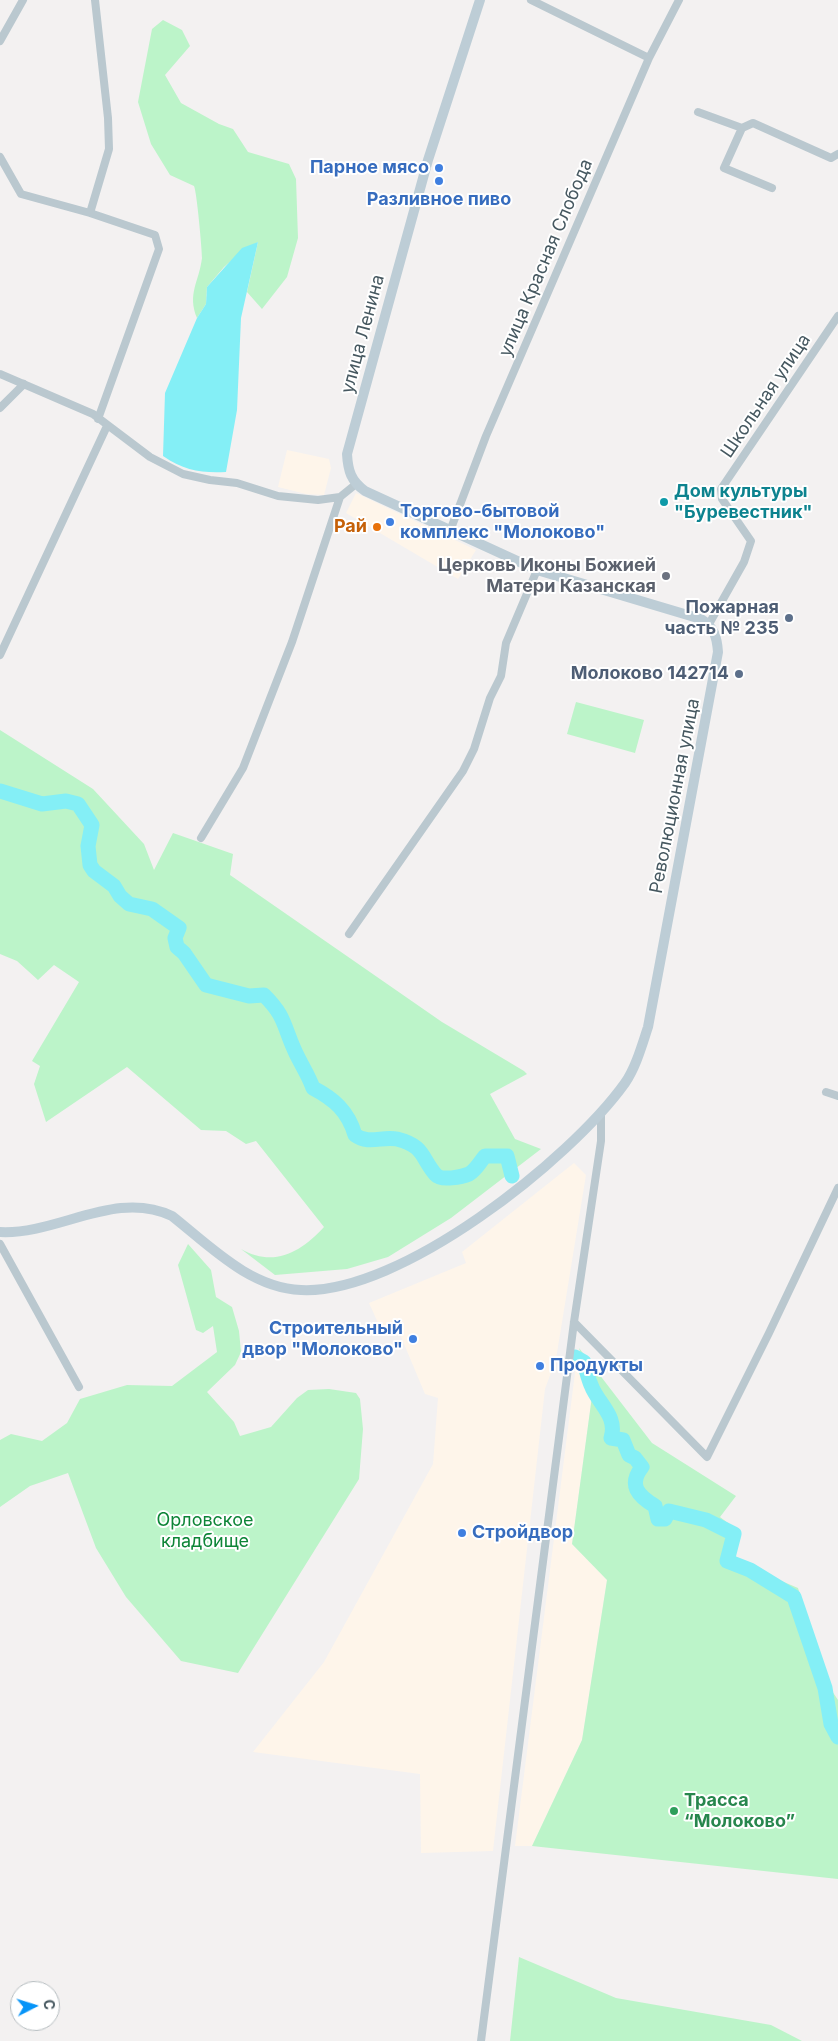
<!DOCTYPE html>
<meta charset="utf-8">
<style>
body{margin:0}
#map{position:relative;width:838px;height:2041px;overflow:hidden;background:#f3f1f1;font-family:Inter,sans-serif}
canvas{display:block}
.north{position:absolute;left:10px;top:1981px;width:50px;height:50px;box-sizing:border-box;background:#fff;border:1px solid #b5bcbf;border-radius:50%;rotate:85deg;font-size:14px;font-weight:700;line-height:20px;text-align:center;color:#465860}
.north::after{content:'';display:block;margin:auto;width:18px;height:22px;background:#0694f8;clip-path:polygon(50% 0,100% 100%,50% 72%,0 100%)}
</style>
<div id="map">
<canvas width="838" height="2041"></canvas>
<div class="north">С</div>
</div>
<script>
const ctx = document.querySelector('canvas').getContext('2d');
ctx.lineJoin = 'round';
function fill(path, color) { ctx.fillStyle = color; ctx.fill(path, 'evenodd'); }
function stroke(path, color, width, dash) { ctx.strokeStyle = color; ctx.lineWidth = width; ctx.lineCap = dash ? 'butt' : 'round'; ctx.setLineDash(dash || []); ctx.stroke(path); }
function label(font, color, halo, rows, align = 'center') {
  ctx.font = font + ' Inter,sans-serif'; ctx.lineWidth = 4; ctx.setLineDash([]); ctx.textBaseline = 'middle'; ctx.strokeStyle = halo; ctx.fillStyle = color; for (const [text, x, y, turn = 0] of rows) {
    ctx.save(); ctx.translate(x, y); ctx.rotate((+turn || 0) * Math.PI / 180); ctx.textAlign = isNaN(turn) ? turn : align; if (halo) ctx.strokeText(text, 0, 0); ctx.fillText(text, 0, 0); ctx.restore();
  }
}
const commercial = new Path2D(`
 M287,450L329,459L331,468L324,495L306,494L278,487Z
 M356,493L476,550L458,579L346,513Z
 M574,1163L586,1175L556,1359L545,1389L493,1851L421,1853L420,1774L253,1752L324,1662L433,1464L438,1398L425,1394L399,1332L379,1325L369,1303L466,1263L462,1252Z
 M576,1365L583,1366L592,1396L572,1544L607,1580L582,1740L532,1846H515Z`);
const green = new Path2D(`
 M163,20L182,30L190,46L165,75L181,103L219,124L233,129L248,152L289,164L296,179L298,238L287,277L262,309L247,292L258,242L241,252L224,267L207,287L206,304L197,318C187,294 199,282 202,258C202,250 197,193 194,186L170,175L151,144L138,102L152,29Z
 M576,702L644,720L635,753L567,734Z
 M0,730L93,789L144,844L154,870L173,833L233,854L230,875L442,1022L524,1071L527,1074L490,1094L515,1139L541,1149L451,1218L388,1257L347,1269L275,1275L241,1249C274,1268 301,1252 324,1227L256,1141L246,1144L226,1131L201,1130L127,1067L46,1122L34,1084L40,1066L32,1061L79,982L54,965L38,980L17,961L0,954Z
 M188,1244L211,1270L216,1297L232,1307L239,1331L241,1352L235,1365L207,1392L234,1422L240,1436L271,1427L297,1398L308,1390L329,1389L356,1393L360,1399L363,1429L359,1479L238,1673L181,1661L126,1597L96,1548L68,1473L30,1486L0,1507V1440L11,1434L42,1441L67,1423L80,1399L127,1385L172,1386L217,1352L213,1326L203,1333L196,1330L178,1265Z
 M579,1348L652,1443L736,1496L720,1517L740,1532L730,1559L798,1588L830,1688L838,1700V1879L532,1846L582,1740L607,1580L572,1544L592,1396Z
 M519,1957L616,1998L771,2025L802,2041H510Z`);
const water = new Path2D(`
 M258,242L241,318L237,410L226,472C201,473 185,471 163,456L165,393L197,318L206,304L207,287L242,248Z`);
const river = new Path2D(`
 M0,791L42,804L66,801L78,804L92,825L88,846L90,865L94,871L114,886L120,896L129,904L152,909L179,928L175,938L177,947L184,953L206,985L249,996L264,995C285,1016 283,1024 294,1049C300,1063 308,1074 313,1088C334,1099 348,1111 355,1135C369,1145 382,1136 397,1139C425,1146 421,1158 436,1175C441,1181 462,1177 469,1174C476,1170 480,1162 485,1156H507L512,1176
 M575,1357L584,1362C586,1370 588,1378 591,1385C598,1404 618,1416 611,1438L623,1440L629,1455L635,1458L642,1467C628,1485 638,1496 655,1506L658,1519H665L669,1511L706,1520L734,1534L727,1561L750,1570L794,1597L825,1688L831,1724L838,1737`);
const minor = new Path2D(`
 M95,0L108,118L109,149L90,213L155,235L159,249L98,419
 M531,0L649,58
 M0,41L23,0
 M698,112L742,128L753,123L831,158L838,154
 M742,128L724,168L772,188
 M0,157L21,194L90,213
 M0,374L93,414L150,457L183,474L210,480L237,483L278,496L318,500L340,497
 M0,408L24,384
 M450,531L486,436L649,58L679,0
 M709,624L744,562L751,541L722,499L721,489L838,316
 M0,655L107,426
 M201,838L243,768L292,642L340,497L356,484
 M349,934L463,771L474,749L490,698L501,676L506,643L537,570
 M826,1092L838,1096
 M0,1244L79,1387
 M574,1322L707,1457L769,1333L838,1188
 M481,2041L574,1322L601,1141V1112`);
const secondary = new Path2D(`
 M0,1232C58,1235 115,1189 172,1216C210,1246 250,1288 301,1290C400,1295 570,1160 625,1083C636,1067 642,1045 648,1027L718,652C717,637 714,627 701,619L537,570L365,491C351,481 348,471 347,454L428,160L480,0`);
const markers = [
 [439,168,5,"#3f7fe0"],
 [439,181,5,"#3f7fe0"],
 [664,502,5,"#0f9aa8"],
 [390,522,5,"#3f7fe0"],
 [377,527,5,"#e8710a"],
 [666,576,5,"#6b7280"],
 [789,618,5,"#5c6f8a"],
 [739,674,5,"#5c6f8a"],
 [413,1339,5,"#3f7fe0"],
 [540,1366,5,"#3f7fe0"],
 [462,1533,5,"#3f7fe0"],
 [674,1811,5,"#2e9e5b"]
];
const shopNames = [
 ["Парное мясо",429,168,"right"],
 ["Разливное пиво",439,200,"center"],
 ["Торгово-бытовой",400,512],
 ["комплекс \"Молоково\"",400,533],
 ["Строительный",403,1329,"right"],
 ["двор \"Молоково\"",403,1350,"right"],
 ["Продукты",550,1366],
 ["Стройдвор",472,1533]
];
const streetNames = [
 ["улица Красная Слобода",546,258,-67],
 ["улица Ленина",363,334,-75],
 ["Школьная улица",766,396,-56],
 ["Революционная улица",675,796,-79]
];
const cultureNames = [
 ["Дом культуры",674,492],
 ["\"Буревестник\"",674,513]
];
const foodNames = [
 ["Рай",367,527]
];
const worshipNames = [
 ["Церковь Иконы Божией",656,566],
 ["Матери Казанская",656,587]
];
const serviceNames = [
 ["Пожарная",779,608],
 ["часть № 235",779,629],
 ["Молоково 142714",729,674]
];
const parkNames = [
 ["Орловское",205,1521],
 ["кладбище",205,1542]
];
const leisureNames = [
 ["Трасса",684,1801],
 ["“Молоково”",684,1822]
];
fill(commercial, '#fef5ea');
fill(green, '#bcf4c9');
fill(water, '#84eff6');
stroke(river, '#84eff6', 15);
stroke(minor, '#bac8cf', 8);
stroke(secondary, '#bdcdd6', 10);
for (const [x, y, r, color] of markers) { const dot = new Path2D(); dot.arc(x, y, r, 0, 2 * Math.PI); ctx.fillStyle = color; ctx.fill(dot); stroke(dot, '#fff', 2); }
label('bold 18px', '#366cbe', '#fff', shopNames, 'left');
label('18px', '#465860', '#fff', streetNames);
label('bold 18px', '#0d838f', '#fff', cultureNames, 'left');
label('bold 18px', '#c56008', '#fff', foodNames, 'right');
label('bold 18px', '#5b616d', '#fff', worshipNames, 'right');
label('bold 18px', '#4e5e75', '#fff', serviceNames, 'right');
label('18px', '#0d8537', '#fff', parkNames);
label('bold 18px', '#27864d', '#fff', leisureNames, 'left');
</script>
